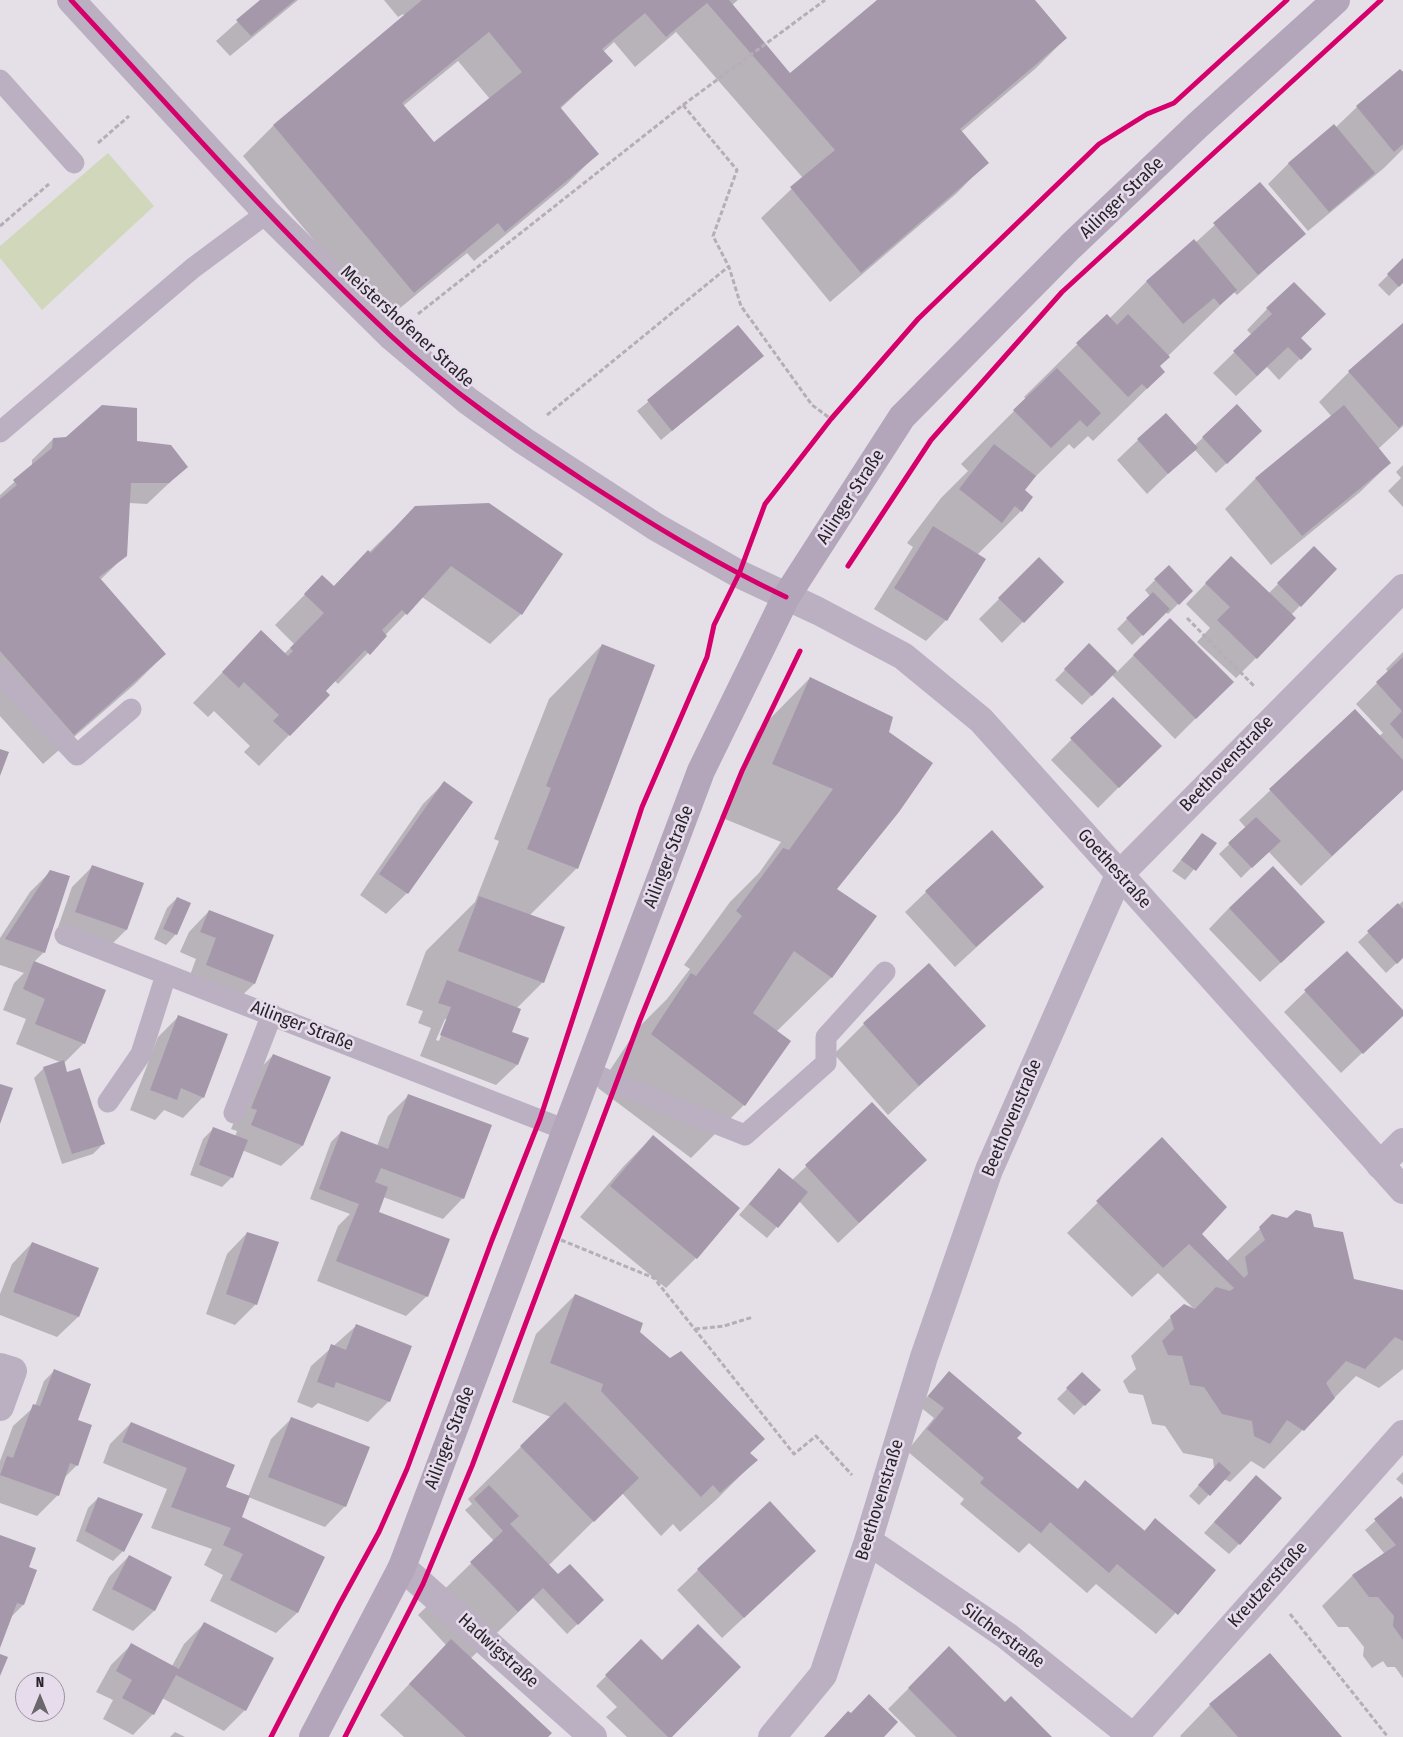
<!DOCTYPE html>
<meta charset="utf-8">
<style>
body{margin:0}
#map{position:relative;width:1403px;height:1737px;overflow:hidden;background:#e5e0e8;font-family:"Fira Sans Condensed",sans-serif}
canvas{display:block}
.north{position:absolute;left:15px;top:1672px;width:50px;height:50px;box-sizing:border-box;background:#e6dcec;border:1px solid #9a929e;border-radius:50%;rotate:0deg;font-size:14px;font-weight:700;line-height:20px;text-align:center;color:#28242a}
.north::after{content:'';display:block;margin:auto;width:18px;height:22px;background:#6a666c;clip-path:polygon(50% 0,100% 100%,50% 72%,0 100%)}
</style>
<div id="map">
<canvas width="1403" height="1737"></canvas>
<div class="north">N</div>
</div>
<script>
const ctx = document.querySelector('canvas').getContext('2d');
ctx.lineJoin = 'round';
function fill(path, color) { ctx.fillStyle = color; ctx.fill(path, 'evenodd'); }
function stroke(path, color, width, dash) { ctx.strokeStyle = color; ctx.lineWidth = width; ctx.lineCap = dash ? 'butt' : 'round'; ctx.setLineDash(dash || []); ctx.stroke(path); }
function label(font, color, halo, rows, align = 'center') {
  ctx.font = font + ' "Fira Sans Condensed",sans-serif'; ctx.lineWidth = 5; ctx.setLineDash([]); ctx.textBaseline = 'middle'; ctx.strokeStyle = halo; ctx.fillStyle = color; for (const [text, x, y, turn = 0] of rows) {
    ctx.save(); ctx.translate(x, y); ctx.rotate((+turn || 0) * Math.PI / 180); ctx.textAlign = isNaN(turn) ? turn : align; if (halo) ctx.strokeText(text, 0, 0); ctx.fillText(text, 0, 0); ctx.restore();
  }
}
const green = new Path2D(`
 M108,153L154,206L42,310L0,258V246Z`);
const shadow = new Path2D(`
 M262,0H298L230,56L216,41Z
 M384,0H738L732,5L790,75L879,0H1033L1066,38L1035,69L961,132L987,162L957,193L830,302L761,218L803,178L676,32L635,67L614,42L603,52L611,61L560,109L597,154L567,184L474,261L467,253L383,322L243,156L273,126L405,16L403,14L398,17ZM458,61L490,99L434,144L403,106Z
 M1400,71H1403V149L1384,168L1308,231L1268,184L1289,163L1335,128L1357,107Z
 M1260,184L1304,234L1237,295L1234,292L1168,356L1159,366L1164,372L1093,441L1088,436L1074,449L1069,444L1033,479L1023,490L1021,511L977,555L946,620L926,641L874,609L913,547L907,543L941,498L968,471L961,464L1026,399L1024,397L1107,315L1109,319L1147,281L1195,243Z
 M1403,260V282L1389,296L1378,285Z
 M1267,309L1310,349L1279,380L1267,367L1236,396L1213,373L1252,335L1247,330Z
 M1403,325V426L1378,449L1390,463L1359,493L1271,565L1225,509L1255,479L1332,417L1319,402L1349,372Z
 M738,327L762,356L661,440L637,411Z
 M1237,406L1250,441L1216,473L1194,449L1147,494L1117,460L1138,440L1194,446Z
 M53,439L136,442L186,467L147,504L129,503L126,555L100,580L165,654L135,684L43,764L0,716V495L32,466V460Z
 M1403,465V507L1388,491L1401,478L1396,472Z
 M416,507L521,614L490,644L422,597L338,684L334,680L324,691L328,695L259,766L244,752L250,746L214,711L208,717L193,703L261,632L284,654L294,644L275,625L322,577L333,587Z
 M1314,548L1336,569L1291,615L1256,658L1236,678L1197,642L1210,628L1186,604L1211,578L1269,593Z
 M1039,559L1062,582L1002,643L979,619Z
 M1168,567L1191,591L1168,614L1165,612L1132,645L1117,629L1150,596L1145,590Z
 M1170,619L1232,682L1175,739L1112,675L1082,705L1055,680L1089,645L1117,672Z
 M602,645L577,868L529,916L543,982L516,1009L511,1032L517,1065L496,1085L420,1056L431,1028L418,1023L423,1011L406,1005L426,951L475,902L499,841L494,839L549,699ZM445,1019H447L439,1041L436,1040Z
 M1403,652V789L1301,886L1268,851L1241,878L1219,854L1246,828L1239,820L1355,710L1379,736L1383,733L1356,704L1388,672L1386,669Z
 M810,678L892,718L835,889L876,916L831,978L776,1032L744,1105L691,1158L598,1088L638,1028L667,999L690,969L684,965L730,902L759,873L781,842L720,817L757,732Z
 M1113,698L1160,746L1098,808L1051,760Z
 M444,783L407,893L386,914L360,895L423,804Z
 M1202,834L1215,844L1185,880L1172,871Z
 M92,867L142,884L126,930L106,950L56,933L72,887Z
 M51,871L44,952L34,962L84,1043L63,1064L66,1074L103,1144L93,1154L62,1164L34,1078L44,1068L60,1062L16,1044L26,1019L3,1010L14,983L24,973L0,965V938L30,892Z
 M1042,887L955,967L905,912L926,892Z
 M177,898L176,934L166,945L154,939L167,908Z
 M1403,901V957L1386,973L1358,942Z
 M1229,908L1303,942L1260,982L1209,929Z
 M209,911L272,936L254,984L233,1004L186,986L196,959L180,952L189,932Z
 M1347,952L1403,1014L1341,1073L1284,1012Z
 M178,1017L203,1097L183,1118L164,1110L155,1120L130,1110L158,1037Z
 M864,1024L985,1025L888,1115L834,1054Z
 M273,1055L330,1078L302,1146L281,1166L242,1150L232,1177L222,1187L190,1175L203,1139L213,1129L235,1137L237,1131L231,1129L253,1076Z
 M408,1096L463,1198L443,1219L383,1197L377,1212L427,1296L406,1316L317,1281L338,1226L350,1214L310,1199L331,1142L341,1132L377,1146L388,1116Z
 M872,1104L904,1181L838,1243L799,1201L767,1238L739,1215L779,1169L792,1180Z
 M653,1136L696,1258L666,1288L580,1217L623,1167Z
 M1162,1139L1200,1234L1227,1261L1273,1216L1313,1228L1353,1280L1403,1291V1369L1379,1388L1356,1376L1264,1469L1251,1461L1230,1482L1224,1479L1199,1505L1189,1496L1214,1468L1213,1459L1183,1453L1165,1426L1152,1424L1143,1395L1129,1393L1123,1381L1136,1369L1131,1356L1171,1317L1195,1310L1158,1273L1132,1297L1067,1233Z
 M247,1233L256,1304L235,1325L206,1314L227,1254Z
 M32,1243L97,1268L78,1317L57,1337L0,1315V1294L12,1264Z
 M575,1295L639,1333L756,1460L717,1499L680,1532L673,1524L661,1536L622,1493L548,1566L592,1610L567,1634L533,1598L470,1659L547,1737H404L380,1715L446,1645L418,1615L494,1541L465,1510L472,1504L468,1499L551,1417L512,1402L536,1334Z
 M356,1326L389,1401L368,1422L318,1403L312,1408L297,1402L311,1366Z
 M54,1371L77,1419V1465L64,1478L58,1495L37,1516L0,1503V1461L13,1426L35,1406L44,1381Z
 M1082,1374L1099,1390L1074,1415L1057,1399Z
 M939,1383L1015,1438L1077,1490L1085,1482L1144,1531L1155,1519L1215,1570L1156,1634L1096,1584L1087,1593L1029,1543L1019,1553L960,1504L964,1499L907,1451L934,1418L919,1406Z
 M292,1418L345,1506L325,1527L248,1497L240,1518L324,1558L297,1613L276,1633L210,1601L223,1575L204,1565L212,1549L151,1528L167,1489L103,1463L110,1444L131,1423L224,1488L248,1497L271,1439Z
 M1403,1472V1485L1396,1479Z
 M1256,1476L1239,1544L1229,1554L1204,1533Z
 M98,1498L141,1514L123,1551L113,1561L76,1541L88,1508Z
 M1401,1498L1403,1501V1678L1395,1667H1387L1383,1661L1372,1668L1363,1656L1364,1647L1348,1627H1338L1322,1606L1352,1576L1384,1553L1365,1530Z
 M0,1536L27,1568L23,1605L11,1617L0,1645Z
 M129,1556L171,1578L154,1611L133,1631L92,1610L109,1577Z
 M698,1570L794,1571L722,1638L677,1590Z
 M205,1623L272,1658L245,1710L224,1731L162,1698L153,1714L133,1735L103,1719L113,1700L96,1692L111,1665L131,1645L172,1666L184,1644Z
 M641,1641L662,1662L670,1737H627L606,1717L617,1707L596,1686Z
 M949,1648L1005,1704L1051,1737H916L888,1709Z
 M1210,1705L1341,1737H1181L1180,1736Z
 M175,1732L185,1737H170Z`);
const building = new Path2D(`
 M260,0H295L251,36L236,20Z
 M422,0H729L790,73L877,0H1035L1067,38L960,129L989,163L861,273L790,187L835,150L707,3L666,37L645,13L602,49L613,61L560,107L599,154L505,232L498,223L414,293L273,125ZM489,32L522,72L434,142L402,103Z
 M1400,69L1403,72V144L1394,152L1356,106Z
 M1334,124L1375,173L1329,212L1288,163Z
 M1260,182L1306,234L1258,275L1213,223Z
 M1194,239L1237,290L1220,305L1214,298L1183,324L1146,281Z
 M1403,258V283L1399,287L1387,274Z
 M1294,282L1326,314L1301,338L1312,349L1301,360L1288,347L1257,376L1233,351L1272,314L1266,308Z
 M1107,314L1117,325L1128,314L1170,357L1160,366L1165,372L1147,389L1142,384L1128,397L1076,343Z
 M1403,323V424L1399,428L1348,371Z
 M738,325L764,356L672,431L647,400Z
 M1057,368L1101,413L1087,427L1080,420L1051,448L1013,410Z
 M1237,404L1262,431L1227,464L1202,437Z
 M102,405L137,408V441L171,445L188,467L169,483H131L127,556L99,577L166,654L74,735L0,651V499L17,485L13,480L52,448L53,438L66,437Z
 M1344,405L1391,463L1302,536L1255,478Z
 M1166,413L1198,448L1168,474L1137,439Z
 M994,444L1036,476L1025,490L1033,497L1022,512L1015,506L1002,523L959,489Z
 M489,503L563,554L522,615L451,566L407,615L402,610L382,630L387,636L370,655L365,650L326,691L330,695L290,736L273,721L279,715L244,682L239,688L222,672L261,630L288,656L293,651L290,648L324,613L304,594L322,575L334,586L368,550L371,553L415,506Z
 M933,526L986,559L947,621L894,588Z
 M1314,546L1337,569L1301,607L1277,583Z
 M1231,556L1296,618L1257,659L1217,620L1230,607L1205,583Z
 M1039,557L1064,582L1024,623L998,598Z
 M1169,565L1193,591L1179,605L1154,579Z
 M1153,592L1170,609L1143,636L1126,618Z
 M1170,618L1234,682L1196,719L1133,655Z
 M1089,643L1117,671L1092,696L1064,669Z
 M602,644L655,665L578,869L527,849L551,788L546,786Z
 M1403,657V739L1390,724L1402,711L1376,682Z
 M810,677L893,717L889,732L933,763L899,812L837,889L877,916L832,978L794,951L753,1013L791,1041L745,1106L651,1034L691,973L696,976L742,916L736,911L783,848L789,850L833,789L772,764Z
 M1113,697L1162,746L1119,788L1070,738Z
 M1355,709L1403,760V790L1332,856L1269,789Z
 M0,749L9,752L0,776Z
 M444,781L473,802L408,894L379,874Z
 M1256,817L1281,841L1252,868L1228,843Z
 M992,830L1044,887L976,947L925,891Z
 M1202,833L1217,843L1196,871L1181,860Z
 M92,865L144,883L127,930L75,912Z
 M1273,866L1325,922L1281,963L1229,908Z
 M50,870L70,876L45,953L5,939Z
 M479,896L565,927L544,983L458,951Z
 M177,897L191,903L177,935L163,929Z
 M1398,903L1403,909V958L1397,964L1367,931Z
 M209,910L274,935L255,984L206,965L216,938L200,932Z
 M1347,951L1403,1010V1016L1363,1054L1304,990Z
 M34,961L106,990L85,1044L35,1024L45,999L23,989Z
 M929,963L986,1026L919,1086L863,1023Z
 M447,980L521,1009L512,1032L529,1038L518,1065L440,1035L451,1007L438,1003Z
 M178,1015L228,1034L204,1098L181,1088L177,1100L150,1090Z
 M273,1054L331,1077L303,1146L251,1125L257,1110L251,1108Z
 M64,1060L67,1072L80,1068L105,1144L72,1154L43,1067Z
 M0,1084L13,1088L0,1124Z
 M408,1094L492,1125L464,1199L381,1168L375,1182L388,1187L379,1212L450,1239L428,1297L336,1261L359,1204L319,1189L341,1131L388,1149Z
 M872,1102L927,1160L859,1223L805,1165Z
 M213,1127L248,1140L233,1178L199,1165Z
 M653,1135L740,1208L697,1259L610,1186Z
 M1162,1137L1227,1207L1202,1234L1244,1278L1248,1274L1245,1257L1265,1240L1259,1227L1272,1214L1287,1218L1296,1210L1311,1214L1314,1227L1343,1232L1354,1279L1403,1290V1341L1395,1337L1365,1369L1346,1361L1326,1383L1335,1398L1304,1431L1287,1420L1270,1444L1254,1436L1252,1421L1222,1414L1204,1387L1190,1385L1182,1356L1168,1355L1162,1341L1174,1329L1170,1316L1184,1304L1195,1309L1216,1287L1230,1291L1234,1288L1189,1244L1163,1268L1096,1201Z
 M779,1168L808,1192L778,1228L749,1204Z
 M247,1232L279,1242L257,1305L226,1294Z
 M32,1242L99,1268L79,1317L13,1292Z
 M575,1294L643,1323L640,1332L670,1358L681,1351L765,1439L750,1453L758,1460L720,1493L713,1485L701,1497L601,1391L603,1384L550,1363Z
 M356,1324L412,1346L390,1402L336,1382L334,1388L317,1382L331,1344L346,1350Z
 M54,1369L91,1384L78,1420L92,1425L78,1466L70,1463L59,1496L0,1475L7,1456L13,1458L33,1404L40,1406Z
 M949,1371L1022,1433L1017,1438L1078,1489L1085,1480L1145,1531L1155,1518L1216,1570L1178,1615L1117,1564L1109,1573L1050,1522L1041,1533L980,1483L984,1478L927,1429L944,1408L928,1396Z
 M1082,1372L1101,1390L1085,1406L1066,1388Z
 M565,1402L639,1478L594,1522L520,1446Z
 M291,1417L370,1447L346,1507L268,1477Z
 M131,1422L235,1465L226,1487L250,1496L242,1517L325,1557L298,1613L230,1580L243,1554L223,1545L231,1528L171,1507L187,1468L122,1442Z
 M1219,1462L1231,1473L1210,1496L1198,1485Z
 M1256,1475L1282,1498L1240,1545L1214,1522Z
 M489,1485L519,1516L510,1524L558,1574L570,1564L604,1600L578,1625L543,1588L518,1612L470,1562L503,1531L474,1499Z
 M1401,1496L1403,1499V1640L1393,1626L1394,1616L1378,1597H1369L1352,1575L1396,1545L1374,1519Z
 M98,1497L143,1514L124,1552L85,1531Z
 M770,1501L816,1551L744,1618L697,1569Z
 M0,1535L36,1548L29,1567L37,1570L24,1605L17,1603L0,1648Z
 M129,1555L172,1577L155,1611L112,1589Z
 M204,1622L274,1658L246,1711L176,1675L154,1715L122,1698L132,1680L116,1671L131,1643L179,1669Z
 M698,1624L741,1667L672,1737H668L605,1675L641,1639L662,1660Z
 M451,1639L552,1733L548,1737H466L409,1684Z
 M949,1646L1005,1702L1011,1696L1052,1737H957L908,1688Z
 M1270,1653L1342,1737H1238L1209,1704Z
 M0,1654L8,1657L0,1676Z
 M869,1694L898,1722L884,1737H824L848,1711L851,1713Z`);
const path = new Path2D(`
 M683,105L737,170L713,236L729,267L741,306L812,405L831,419
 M98,143L129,116
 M0,226L49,184
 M418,314L683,105L825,0
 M547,415L728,267
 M1187,618L1255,687
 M561,1240L654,1278L794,1454L816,1436L852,1475
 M695,1329L724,1326L753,1317
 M1290,1614L1388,1737`);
const service = new Path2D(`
 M0,80L74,163
 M0,432L193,268L267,213
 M0,673L77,755L131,709
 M65,935L566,1130
 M588,1071L616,1084L745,1135L826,1063V1037L885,972
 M108,1102L141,1054L166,975
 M234,1113L272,1014`);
const minor = new Path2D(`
 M1380,1165L1403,1142
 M0,1367L13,1371L0,1407
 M868,1541L1007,1636L1133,1737
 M402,1567L593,1737
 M772,1737L823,1675L868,1541L924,1357L989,1170L1119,875L1403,588
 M1134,1737L1403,1434`);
const tertiary = new Path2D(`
 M71,0L267,213L391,336L468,401L524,441L656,527L739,574L818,611L903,656L981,720L1403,1190`);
const secondary = new Path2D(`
 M313,1737L402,1567L701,771L786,597L902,417L1071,246L1198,125L1336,0`);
const cycleway = new Path2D(`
 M71,0C176,113 277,229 390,335C450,391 518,437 586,482C651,524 716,564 786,597
 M848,566L931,440L1062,292L1381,0
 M271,1737L339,1605L379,1532L407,1469L492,1240L540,1119L642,807L707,657L714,625L739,574L765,504L831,419L918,319L1099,144L1147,114L1174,103L1287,0
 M345,1737L423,1584L472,1466L640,1020L742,771L800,651`);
const streetNames = [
 ["Ailinger Straße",1122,198,-44],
 ["Meistershofener Straße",407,327,42],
 ["Ailinger Straße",851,497,-57],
 ["Beethovenstraße",1227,764,-46],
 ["Ailinger Straße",669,857,-69],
 ["Goethestraße",1114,869,48],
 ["Ailinger Straße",302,1026,21],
 ["Beethovenstraße",1012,1118,-67],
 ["Ailinger Straße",450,1438,-69],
 ["Beethovenstraße",880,1500,-73],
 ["Kreutzerstraße",1268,1585,-48],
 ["Silcherstraße",1003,1636,36],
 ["Hadwigstraße",498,1651,42]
];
fill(green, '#d0d7ba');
fill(shadow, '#0003');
fill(building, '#a498aa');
stroke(path, '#b5adb8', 3, [5, 2.5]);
stroke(service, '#bbb0c1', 21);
stroke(minor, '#bbb0c1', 28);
stroke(tertiary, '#bbb0c1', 28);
stroke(secondary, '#b4a6ba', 28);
stroke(cycleway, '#d6006c', 5);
label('18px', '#28242a', '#e6dcec', streetNames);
</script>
